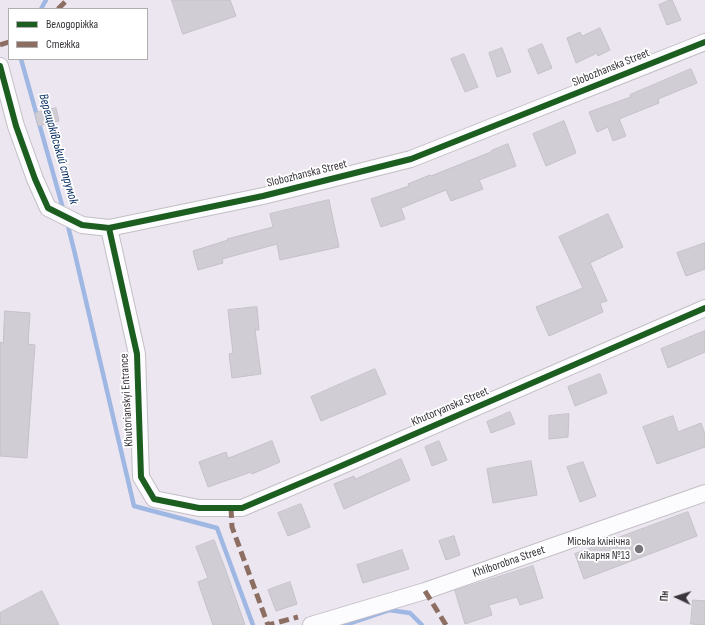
<!DOCTYPE html>
<meta charset="utf-8">
<style>
body{margin:0}
#map{position:relative;width:705px;height:625px;overflow:hidden;background:#ece6f0;font-family:"Sofia Sans Condensed",sans-serif}
canvas{display:block}
.legend{position:absolute;left:8px;top:8px;width:140px;height:52px;box-sizing:border-box;background:#fff;border:1px solid #b0aeb1;margin:0;padding:5px 7px;list-style:none;font-size:12px;color:#39353b}
.legend li{display:flex;align-items:center;gap:8px;height:20px}
.legend b{width:20px;border:1px solid #b0aeb1}
.north{position:absolute;left:657px;top:577px;width:40px;height:40px;-webkit-text-stroke:3px #fff;paint-order:stroke;rotate:274deg;font-size:11px;font-weight:700;line-height:16px;text-align:center;color:#39353b}
.north::after{content:'';display:block;margin:auto;width:14px;height:18px;background:#39353b;clip-path:polygon(50% 0,100% 100%,50% 72%,0 100%)}
</style>
<div id="map">
<canvas width="705" height="625"></canvas>
<ul class="legend">
<li><b style="height:5px;background:#1b5e20"></b>Велодоріжка</li>
<li><b style="height:5px;background:#8d6e63"></b>Стежка</li>
</ul>
<div class="north">Пн</div>
</div>
<script>
const ctx = document.querySelector('canvas').getContext('2d');
ctx.lineJoin = 'round';
function stroke(path, color, width, dash) { ctx.strokeStyle = color; ctx.lineWidth = width; ctx.lineCap = dash ? 'butt' : 'round'; ctx.setLineDash(dash || []); ctx.stroke(path); }
function fill(path, color) { ctx.fillStyle = color; ctx.fill(path, 'evenodd'); }
function label(font, color, halo, rows, align = 'center') {
  ctx.font = font + ' "Sofia Sans Condensed",sans-serif'; ctx.lineWidth = 3.5; ctx.setLineDash([]); ctx.textBaseline = 'middle'; ctx.strokeStyle = halo; ctx.fillStyle = color; for (const [text, x, y, turn = 0] of rows) {
    ctx.save(); ctx.translate(x, y); ctx.rotate((+turn || 0) * Math.PI / 180); ctx.textAlign = isNaN(turn) ? turn : align; if (halo) ctx.strokeText(text, 0, 0); ctx.fillText(text, 0, 0); ctx.restore();
  }
}
const stream = new Path2D(`
 M41,9L46,0
 M21,59L64,212
 M67,222L74,250L134,506L217,528L253,625
 M345,625L389,610L410,613L422,625`);
const building = new Path2D(`
 M172,0H230L236,16L183,34Z
 M670,0H672L681,20L667,25L659,5Z
 M600,28L610,50L598,56L597,53L576,63L567,38L580,32L582,36Z
 M542,44L552,68L538,74L528,50Z
 M502,48L511,72L497,77L489,53Z
 M464,54L478,87L465,92L451,59Z
 M691,69L697,83L658,99L659,103L619,119L626,136L613,141L608,127L597,132L589,112L631,97L630,95Z
 M56,108L59,121L38,126L35,113Z
 M564,121L576,153L546,166L533,134Z
 M508,144L516,166L479,180L483,189L451,201L446,190L401,208L405,219L381,227L371,199L409,186L408,184L430,175L431,176L491,152V151Z
 M329,200L339,247L280,260L277,244L222,259L223,263L198,270L193,251L228,240L227,239L273,227L270,214Z
 M608,214L623,247L590,263L607,301L600,303L603,312L549,336L536,307L583,288L559,237Z
 M705,243V269L686,276L677,253Z
 M257,307L259,330H255L261,374L232,378L229,354L233,353L228,310Z
 M5,311L30,313L28,344L35,345L27,458L0,456V342L3,343Z
 M705,331V352L668,368L661,349Z
 M375,369L386,394L321,421L311,397Z
 M600,374L607,393L575,406L568,387Z
 M510,412L515,424L491,433L487,422Z
 M569,414L568,437L549,439V416Z
 M673,416L678,432L701,423L705,434V447L657,464L643,427Z
 M272,441L280,462L252,474L251,472L208,487L199,462L226,452L228,458Z
 M439,441L447,460L432,466L425,447Z
 M401,459L410,480L344,509L334,484L354,476L355,479Z
 M531,461L537,495L493,503L487,469Z
 M583,462L596,496L580,502L567,467Z
 M301,504L310,527L288,536L278,513Z
 M688,512L697,536L584,579L575,554Z
 M454,536L460,555L446,560L439,541Z
 M214,540L225,568L245,625H213L198,582L208,578L196,547Z
 M402,550L409,569L363,583L357,565Z
 M533,566L543,598L520,605L517,597L489,605L492,615L465,624L455,591Z
 M290,582L297,604L276,611L268,590Z
 M42,591L59,625H0V613Z
 M693,600L705,601V625L691,624Z`);
const minor = new Path2D(`
 M0,66L16,126L35,179L48,208L82,225L109,228L263,196L411,159L705,42
 M109,228L137,354L141,477L154,499L199,508H242L334,469L705,308
 M311,625L425,591L705,493`);
const quiet = new Path2D(`
 M58,9L67,0
 M0,45L9,42
 M231,508L232,527L268,625L298,617
 M425,591L446,625`);
const cycleway = new Path2D(`
 M0,66L16,126L35,179L48,208L82,225L109,228L263,196L411,159L705,42
 M109,228L137,354L141,477L154,499L199,508H242L334,469L705,308`);
const markers = [
 [639,549,5,"#78737a"]
];
const streetNames = [
 ["Slobozhanska Street",611,68,-22],
 ["Slobozhanska Street",307,174,-14],
 ["Khutorianskyi Entrance",127,400,-93],
 ["Khutoryanska Street",450,407,-23],
 ["Khliborobna Street",509,562,-19]
];
const poiNames = [
 ["Міська клінічна",630,542],
 ["лікарня №13",630,556]
];
const waterNames = [
 ["Верещаківський струмок",58,149,74]
];
stroke(stream, '#9fb8e3', 4.5);
fill(building, '#d0cdd5');
stroke(building, '#c4c1c8', 1);
stroke(minor, '#c3bfc6', 18);
stroke(minor, '#fcfbfd', 16);
stroke(quiet, '#8d6e63', 5, [10, 5]);
stroke(cycleway, '#1b5e20', 6);
for (const [x, y, r, color] of markers) { const dot = new Path2D(); dot.arc(x, y, r, 0, 2 * Math.PI); ctx.fillStyle = color; ctx.fill(dot); stroke(dot, '#fff', 1.5); }
label('12px', '#39353b', '#fff', streetNames);
label('12px', '#39353b', '#fff', poiNames, 'right');
label('italic 13px', '#092f61', '#fff', waterNames);
</script>
